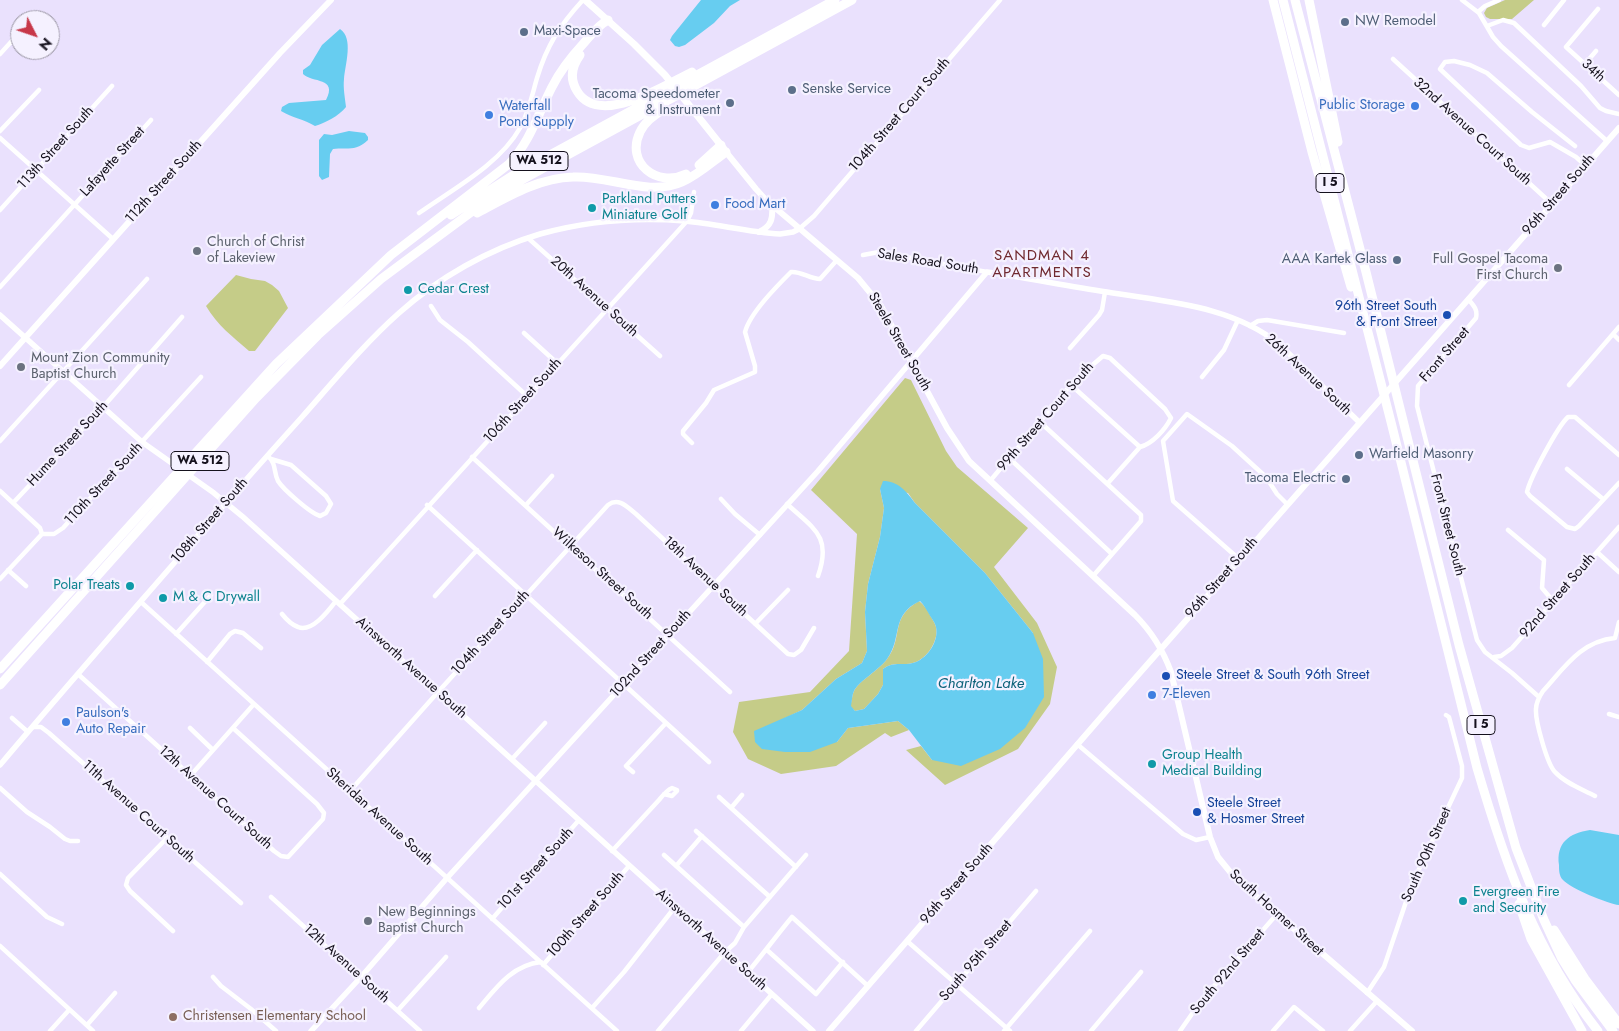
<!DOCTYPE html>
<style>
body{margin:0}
#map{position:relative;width:1619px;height:1031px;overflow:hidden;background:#eae1fd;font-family:Jost,sans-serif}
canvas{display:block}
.north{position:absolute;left:10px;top:10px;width:50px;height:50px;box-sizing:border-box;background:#f5f1ff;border:1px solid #9b97a5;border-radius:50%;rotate:131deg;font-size:14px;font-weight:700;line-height:20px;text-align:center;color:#15111d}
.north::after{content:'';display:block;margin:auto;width:18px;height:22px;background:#c73749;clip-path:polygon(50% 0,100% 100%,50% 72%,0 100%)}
</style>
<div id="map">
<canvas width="1619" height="1031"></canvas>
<div class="north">N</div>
</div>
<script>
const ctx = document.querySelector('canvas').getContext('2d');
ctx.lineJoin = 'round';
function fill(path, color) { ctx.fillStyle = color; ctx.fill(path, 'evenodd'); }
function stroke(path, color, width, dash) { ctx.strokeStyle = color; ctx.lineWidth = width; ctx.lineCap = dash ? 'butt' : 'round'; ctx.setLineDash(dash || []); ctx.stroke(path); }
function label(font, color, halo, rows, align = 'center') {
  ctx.font = font + ' Jost,sans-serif'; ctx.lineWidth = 4.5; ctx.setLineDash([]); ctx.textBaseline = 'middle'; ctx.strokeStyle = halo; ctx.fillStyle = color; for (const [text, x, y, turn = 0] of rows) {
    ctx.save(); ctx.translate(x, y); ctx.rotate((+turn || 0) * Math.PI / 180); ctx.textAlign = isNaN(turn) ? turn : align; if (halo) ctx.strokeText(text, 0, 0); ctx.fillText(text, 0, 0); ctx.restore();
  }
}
const green = new Path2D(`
 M1505,0H1534L1512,19H1490L1486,17L1484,13L1487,8Z
 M236,275L251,279L265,281L272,285L279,291L288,308L255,351H249C233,337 217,325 206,306Z
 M905,378L911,380L946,451L957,467L1028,528L994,567L1037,623L1057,667L1050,704L1018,749L945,785L906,750L921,746L932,760L1033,633L985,573L915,503L908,493L880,489L884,508L880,537L868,584L865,612L867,651L862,663L836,679L802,710L779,721L837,742L848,728L898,721L909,730L891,737L885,733L836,766L781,774L748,759L733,732L739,702L810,692L849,651L857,534L811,490Z
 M919,601C924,605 926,608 929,613C931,618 935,622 936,627C939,640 928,657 916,662C903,667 895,660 883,669V685L878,694L864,709L855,711L850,706C852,701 852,695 854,691C858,682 880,669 887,659C904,637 889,618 919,601Z`);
const water = new Path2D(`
 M701,0H740L730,6L714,23L685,45L679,47L675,46L670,40L672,36Z
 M340,29C354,38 345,65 344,79C343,88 345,98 346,107C339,116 325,123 315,126C304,119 292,118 281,111L282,107L289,103L326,100C338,77 312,83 303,74V70L310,65L322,45Z
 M349,131L365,133L368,137V140C355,152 348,147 333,149L330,154L329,177L322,180L319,176V140L324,134L332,135Z
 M883,481C898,481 906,491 915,503L985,573L1033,633L1043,659L1044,697L1025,728L1000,749L961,766L932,760L909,730L898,721L848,728L837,742L810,752H785L762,749L755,742L754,731L802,710L836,679L862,663L867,651L865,612L868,584L880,537L884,508L880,489ZM920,601C924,605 926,609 929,614C931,618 935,622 936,627C939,641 928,657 916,662C903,667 895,660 883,669V685L878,694L864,709L855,711L851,706C852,701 852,695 854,691C858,682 880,669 887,659C903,637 890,615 920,601Z
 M1590,830L1619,835V905C1608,904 1570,888 1563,880C1559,876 1559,870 1559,865C1556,843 1569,833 1590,830Z`);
const minor = new Path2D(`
 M1462,0L1479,13L1493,37L1501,46L1607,141
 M1598,9L1566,47L1619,95
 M1478,12L1485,6L1499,0
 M31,20L34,17
 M1544,25L1564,0
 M1487,26L1503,20L1514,23L1581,86L1600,108L1606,111L1619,114
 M0,54L20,32
 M1393,59L1552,204
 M1585,64L1596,51
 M0,131L39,90
 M0,138L113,239
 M1575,146L1532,112L1487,73L1470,65L1454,61L1445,62L1440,69L1521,145L1529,148L1550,142L1576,157L1586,166
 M0,210L112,86
 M419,213C453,189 500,164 520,128C529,112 532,95 537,78C547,45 560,25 583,0
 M799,229L814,216L1000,0
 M528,238L660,356
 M863,255L879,252L987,272
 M0,287L151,120
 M1468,299C1473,305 1478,309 1476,318L1418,386L1417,406L1477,640L1485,652L1512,673L1539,697
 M431,306L440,320L468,342L527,396
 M1250,326L1258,321L1267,320L1344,333
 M524,333L557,363
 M1613,334L1619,340
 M1070,348L1099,315L1102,310L1105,292
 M1202,377L1224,350L1238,320
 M1071,385L1140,447
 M1569,385L1619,327
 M1040,422L1141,515V521L1093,576
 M0,441L147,279
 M692,443L683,434V431L706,403L714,390L755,372V366L745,332C750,313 777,286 791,272C801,271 810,279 820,279L837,260
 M1619,455L1575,417H1568C1558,426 1530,478 1527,492L1530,496L1567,527L1575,529L1579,526L1619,483
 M268,456C277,465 273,471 278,481C283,489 310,513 320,516L326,513L331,504L326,496L291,465L271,459
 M472,457L730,692
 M1009,458L1112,554
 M1567,469L1603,499
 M990,481L1075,380L1103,356L1110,358L1165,409L1171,418C1165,430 1152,444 1140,447L1108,483
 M0,491L40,528L42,534
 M721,499L735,514L760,535
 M13,503L103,407L182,317
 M787,504C814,529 832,536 818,576
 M427,505L709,762
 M526,505L552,476
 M1508,530L1544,560L1542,588L1553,601
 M1597,552L1619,572
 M1239,559L1173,501L1163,441L1187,414L1232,446L1266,477L1277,494L1287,504
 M8,570L26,586
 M0,579L42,534H54L63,528L201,377
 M435,596L477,550
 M141,602L617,1031
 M340,604L687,221L691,213L694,192
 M282,614C286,619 292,625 298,627C312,633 329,610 336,601
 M755,624L788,590
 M176,634L211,595
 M1494,657L1501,656L1512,648L1619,527
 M207,662L230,634L235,631L243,633L261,648
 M79,675L274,851L281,856L288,857L323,819L324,813L317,804L233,728
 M1609,714L1619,717
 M12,718L28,732
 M33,727H41L49,733L241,903
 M190,728L213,750
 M1077,744L1183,834L1196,840L1210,837
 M512,759L545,723
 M633,772L626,766L666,723
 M191,775L254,704
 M0,788L27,812L50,827L65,839L70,841H78
 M350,791L438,692L608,505C619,497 627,507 636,514L788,654L794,655L801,650L814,628
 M1595,796C1582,789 1565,783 1555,772C1547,764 1535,720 1536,709C1536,702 1539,697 1543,691C1564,668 1581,641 1615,638L1619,622
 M719,797L796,867
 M731,808L742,795
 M696,831L770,897
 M167,838L128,878L126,885L130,891L173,931
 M612,851L659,800C663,795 667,790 672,788L677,790V791L672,796L664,794
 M664,855L744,927
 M676,866L702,836
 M0,874L47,917L62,924
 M271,897L420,1031
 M492,919L579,820
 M907,941L1010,1031
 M0,946L93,1031
 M767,950L816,994L843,962
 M543,965L629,866
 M748,972C763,954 777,935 792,917L868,986
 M213,977L221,986L251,1009L276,1031
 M1367,993L1384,967L1412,884L1462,778V766L1449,717L1446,715
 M479,1008C496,988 512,965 541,962
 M592,1008L624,972L675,907
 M398,1010L446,957
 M87,1025L115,993
 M50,1031L69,1010
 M658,1031L725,952L735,943L744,927L806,855
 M741,1031L772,994
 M916,1031L1036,891
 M1004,1031L1090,931
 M1091,1031L1141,972
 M1180,1031L1201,1001L1277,914
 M1273,1031L1294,1007L1323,1031
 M1350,1031L1377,1001`);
const tertiary = new Path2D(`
 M0,315L142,442L214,493L242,516L813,1031
 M0,765C64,689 130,614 195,539C230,497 266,457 302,417C333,382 364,344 399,313C438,278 489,249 540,234C587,221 636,217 685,221C717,224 748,232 780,234L793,232L799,229
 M311,1031L361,977L447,878L818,471L987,272C1027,278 1067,286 1107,292C1165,302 1231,305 1279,344L1359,422`);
const secondary = new Path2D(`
 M726,152L756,189L766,200L858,278L881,306L947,428L969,461L1135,615C1151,631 1163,650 1171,672L1210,837L1218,857L1235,878L1412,1031
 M759,232C772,226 773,218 772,205
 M0,366L280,53L331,0
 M829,1031L1109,708L1619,128`);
const primary = new Path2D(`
 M585,0L634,44L665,75L724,149`);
const motorway = new Path2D(`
 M1273,0L1312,152L1351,287
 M1283,0L1391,422L1477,768C1505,863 1536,953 1598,1031
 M1295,0L1366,272L1459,645L1516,848L1544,920L1562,959L1575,980L1613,1031
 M1309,0L1338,142
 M580,55C572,66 569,78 577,91C599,128 665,85 692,72
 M665,108C655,115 645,121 640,132C625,163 657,188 686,174
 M699,165L721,145
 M477,213C507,197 538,178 573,177C608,175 649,197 682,182C698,175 712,162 726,152
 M451,215L515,174L835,0
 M0,669L276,364L391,255L509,164C530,142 538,114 552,87C560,71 571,57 583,44C591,35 597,26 608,20
 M0,685L256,398L318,335L381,279L416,253L485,202L516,183L852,0
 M1519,904L1531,939L1582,1031
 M1554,930L1585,979L1619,1024`);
const markers = [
 [1345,22,5,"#5c6f8a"],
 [524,32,5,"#5c6f8a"],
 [792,90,5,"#5c6f8a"],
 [730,103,5,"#5c6f8a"],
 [1415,106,5,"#3f7fe0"],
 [489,115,5,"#3f7fe0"],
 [715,205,5,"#3f7fe0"],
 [592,208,5,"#0f9aa8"],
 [197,251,5,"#6b7280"],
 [1397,260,5,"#5c6f8a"],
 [1558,268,5,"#6b7280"],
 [408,290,5,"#0f9aa8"],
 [1447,315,5,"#1a4fb4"],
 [21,367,5,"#6b7280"],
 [1359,455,5,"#5c6f8a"],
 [1346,479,5,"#5c6f8a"],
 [130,586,5,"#0f9aa8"],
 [163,598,5,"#0f9aa8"],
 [1166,676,5,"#1a4fb4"],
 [1152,695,5,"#3f7fe0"],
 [66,722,5,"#3f7fe0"],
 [1152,764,5,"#0f9aa8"],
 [1197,812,5,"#1a4fb4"],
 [1463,901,5,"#0f9aa8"],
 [368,921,5,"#6b7280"],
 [173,1017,5,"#8d6e63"]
];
const shields = [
 [539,161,58],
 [1330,183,28],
 [200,461,58],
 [1481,725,28]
];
const shieldNames = [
 ["WA 512",539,161],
 ["I 5",1330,183],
 ["WA 512",200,461],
 ["I 5",1481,725]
];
const serviceNames = [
 ["NW Remodel",1355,22],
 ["Maxi-Space",534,32],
 ["Senske Service",802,90],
 ["Tacoma Speedometer",720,95,"right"],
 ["& Instrument",720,111,"right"],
 ["AAA Kartek Glass",1387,260,"right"],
 ["Warfield Masonry",1369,455],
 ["Tacoma Electric",1336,479,"right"]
];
const streetNames = [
 ["34th",1593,71,43],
 ["104th Street Court South",900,115,-49],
 ["32nd Avenue Court South",1472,132,42],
 ["113th Street South",56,148,-48],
 ["Lafayette Street",113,162,-48],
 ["112th Street South",164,182,-48],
 ["96th Street South",1559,195,-49],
 ["Sales Road South",928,262,9],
 ["20th Avenue South",594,297,42],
 ["Steele Street South",899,342,60],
 ["Front Street",1445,355,-49],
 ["26th Avenue South",1308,375,43],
 ["106th Street South",523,401,-48],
 ["99th Street Court South",1046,417,-49],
 ["Hume Street South",68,444,-47],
 ["110th Street South",104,484,-47],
 ["108th Street South",210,521,-49],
 ["Front Street South",1447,525,76],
 ["Wilkeson Street South",602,574,42],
 ["18th Avenue South",705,577,43],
 ["96th Street South",1222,578,-49],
 ["92nd Street South",1558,596,-49],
 ["104th Street South",491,633,-48],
 ["102nd Street South",651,654,-48],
 ["Ainsworth Avenue South",411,668,42],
 ["12th Avenue Court South",215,798,42],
 ["11th Avenue Court South",138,812,42],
 ["Sheridan Avenue South",379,817,42],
 ["South 90th Street",1427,855,-66],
 ["101st Street South",536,869,-48],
 ["96th Street South",957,884,-49],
 ["South Hosmer Street",1276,913,42],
 ["100th Street South",586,915,-49],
 ["Ainsworth Avenue South",711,940,42],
 ["South 95th Street",976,961,-49],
 ["12th Avenue South",346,964,42],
 ["South 92nd Street",1228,972,-50]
];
const shopNames = [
 ["Public Storage",1405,106,"right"],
 ["Waterfall",499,107],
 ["Pond Supply",499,123],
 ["Food Mart",725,205],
 ["7-Eleven",1162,695],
 ["Paulson's",76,714],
 ["Auto Repair",76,730]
];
const cultureNames = [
 ["Parkland Putters",602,200],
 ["Miniature Golf",602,216],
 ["Cedar Crest",418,290],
 ["Polar Treats",120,586,"right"],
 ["M & C Drywall",173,598],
 ["Group Health",1162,756],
 ["Medical Building",1162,772],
 ["Evergreen Fire",1473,893],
 ["and Security",1473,909]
];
const worshipNames = [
 ["Church of Christ",207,243],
 ["of Lakeview",207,259],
 ["Full Gospel Tacoma",1548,260,"right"],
 ["First Church",1548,276,"right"],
 ["Mount Zion Community",31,359],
 ["Baptist Church",31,375],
 ["New Beginnings",378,913],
 ["Baptist Church",378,929]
];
const transitNames = [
 ["96th Street South",1437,307,"right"],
 ["& Front Street",1437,323,"right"],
 ["Steele Street & South 96th Street",1176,676],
 ["Steele Street",1207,804],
 ["& Hosmer Street",1207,820]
];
const educationNames = [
 ["Christensen Elementary School",183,1017]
];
const neighbourhoodNames = [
 ["SANDMAN 4",1042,256],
 ["APARTMENTS",1042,273]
];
const waterNames = [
 ["Charlton Lake",981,684]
];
fill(green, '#c5cc88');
fill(water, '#67cdf0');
stroke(minor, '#fff', 4.5);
stroke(tertiary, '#fff', 5.5);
stroke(secondary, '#fff', 6);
stroke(primary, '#fff', 7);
stroke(motorway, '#fff', 9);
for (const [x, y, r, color] of markers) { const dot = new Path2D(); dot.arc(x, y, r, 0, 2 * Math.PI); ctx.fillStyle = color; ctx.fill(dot); stroke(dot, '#f5f1ff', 2); }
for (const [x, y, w] of shields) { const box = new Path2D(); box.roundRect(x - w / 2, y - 9.5, w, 19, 4); ctx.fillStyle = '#f5f1ff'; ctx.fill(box); stroke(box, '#15111d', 1); }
label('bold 12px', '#15111d', null, shieldNames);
label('14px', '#4e5e75', '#f5f1ff', serviceNames, 'left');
label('14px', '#15111d', '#f5f1ff', streetNames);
label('14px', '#366cbe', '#f5f1ff', shopNames, 'left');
label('14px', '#0d838f', '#f5f1ff', cultureNames, 'left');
label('14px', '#5b616d', '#f5f1ff', worshipNames, 'left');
label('14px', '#164399', '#f5f1ff', transitNames, 'left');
label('14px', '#785e54', '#f5f1ff', educationNames, 'left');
ctx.letterSpacing = '1px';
label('15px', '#70292f', '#f5f1ff', neighbourhoodNames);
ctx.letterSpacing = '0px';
label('italic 15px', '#0c6179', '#f5f1ff', waterNames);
</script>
